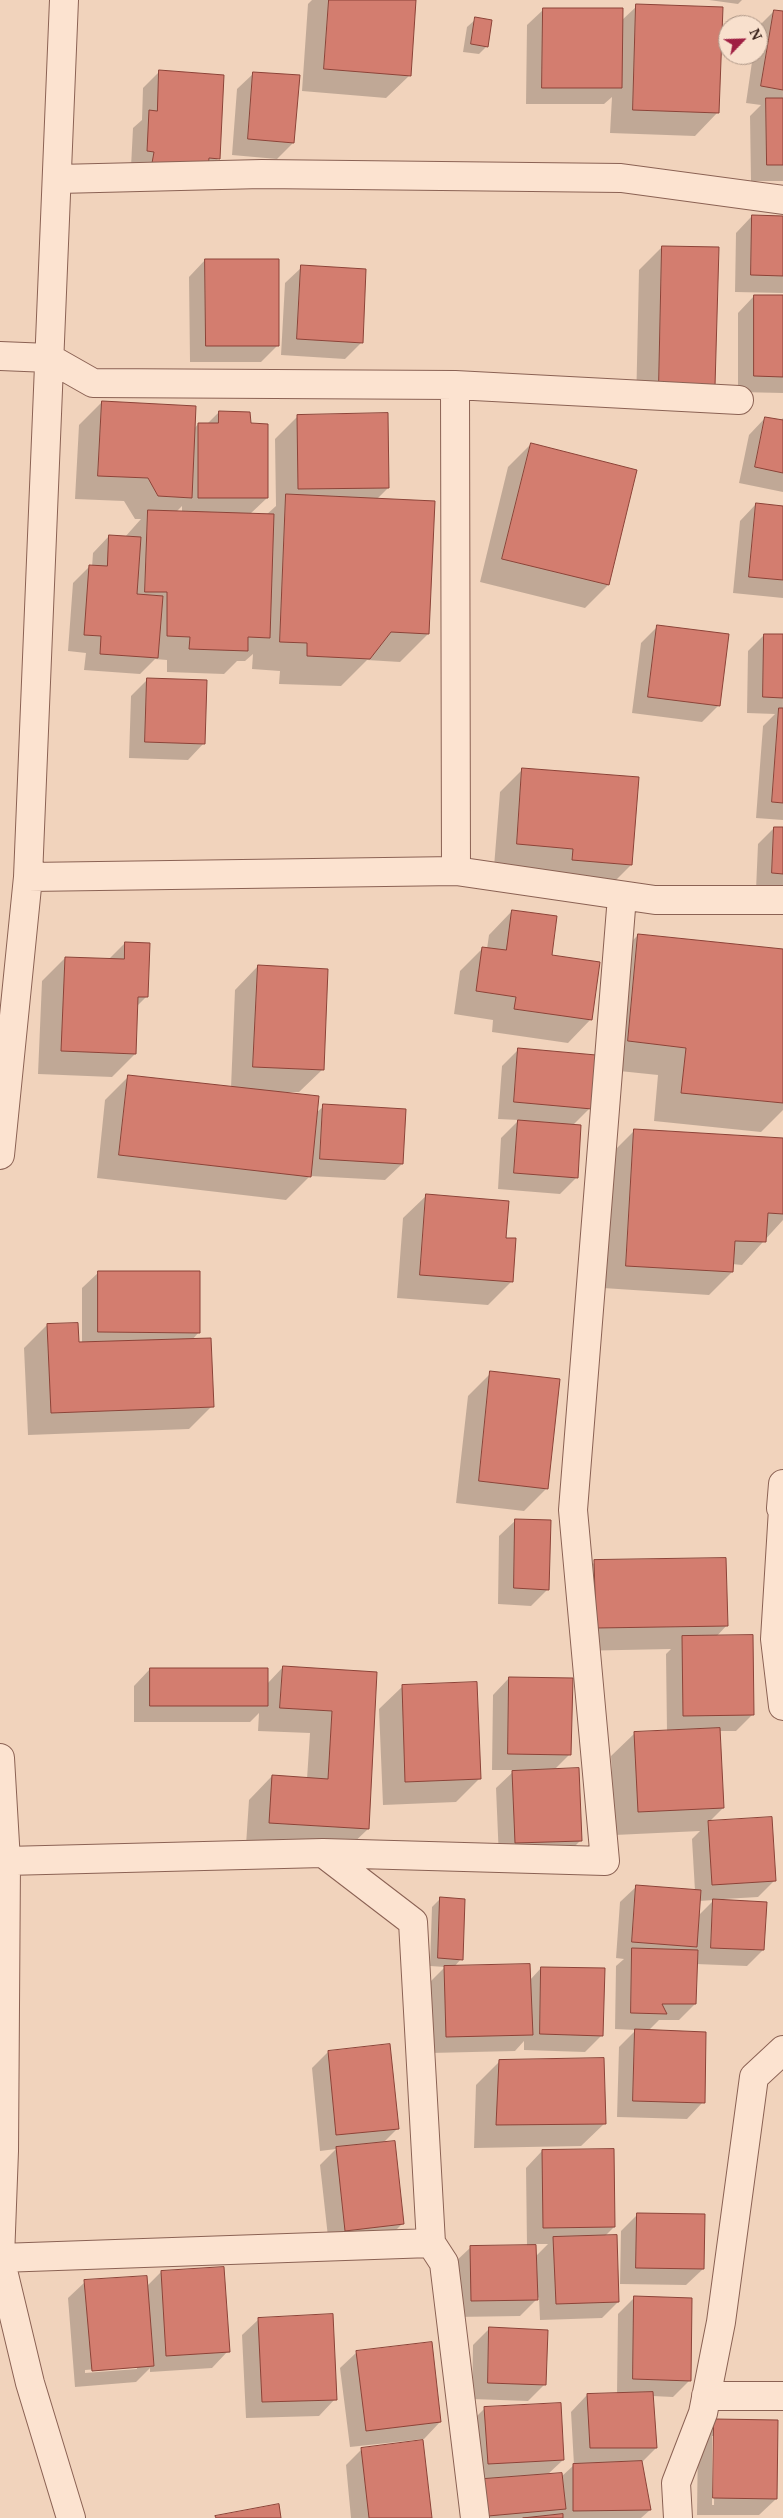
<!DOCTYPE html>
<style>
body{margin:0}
#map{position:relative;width:783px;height:2518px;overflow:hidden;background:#f1d3bc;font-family:"Noto Serif",serif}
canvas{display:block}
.north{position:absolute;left:718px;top:15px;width:50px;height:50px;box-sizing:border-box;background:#f8e0cd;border:1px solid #ab9485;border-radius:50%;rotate:66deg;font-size:14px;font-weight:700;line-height:20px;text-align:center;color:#38211a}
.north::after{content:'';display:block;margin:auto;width:18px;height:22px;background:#9f1f43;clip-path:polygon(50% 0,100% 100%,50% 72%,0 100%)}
</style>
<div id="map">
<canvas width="783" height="2518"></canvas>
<div class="north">N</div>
</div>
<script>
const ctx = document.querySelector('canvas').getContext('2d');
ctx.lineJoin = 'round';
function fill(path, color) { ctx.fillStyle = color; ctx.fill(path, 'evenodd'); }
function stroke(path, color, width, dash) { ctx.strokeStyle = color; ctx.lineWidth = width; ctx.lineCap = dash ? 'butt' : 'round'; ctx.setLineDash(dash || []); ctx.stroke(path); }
const shadow = new Path2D(`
 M312,0H415L410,75L386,98L302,91L308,4Z
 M709,0H742L738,4Z
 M637,6L718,112L695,136L610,133L612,97L604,104H526L527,25L544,9L621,21Z
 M774,11L783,13V181H751L750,116L761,105L746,103L753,55H758V27Z
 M476,19L487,46L479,54L463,52L467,27Z
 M160,71L219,158L202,174L131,167L133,128L142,120L143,88Z
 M254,73L293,143L277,159L232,155L237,89Z
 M752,216L783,217V293L735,292L736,233Z
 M662,247L714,386L636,408L639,270Z
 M205,260L278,345L261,362H190L189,277Z
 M302,267L362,342L345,359L281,355L285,283Z
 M754,296L783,297V393L738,392V313Z
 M102,402L194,429L198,424H207L219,412L249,425L267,498L249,515H266L276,506L275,439L298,416L388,488L376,500L428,634L400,662L367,660L341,686L279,684L280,671L252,669L253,654L245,661H237L224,674L167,672V660L155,659L140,674L84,670L86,653L68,651L73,583L89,567H92L93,553L109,536L125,537L141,519H135L124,501L75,499L79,425ZM182,506V513H175Z
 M765,418L780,421L783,418V492L739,483L749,435Z
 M531,444L608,585L585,608L480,582L508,467Z
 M756,504L783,507V598L733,593L740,521Z
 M657,627L719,705L702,722L632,713L641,643Z
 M764,635H783V820L756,818L763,726L775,714L747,713L748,651Z
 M147,680L204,743L188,760L129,758L131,696Z
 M523,769L631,865L608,888L494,867L500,792Z
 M774,828H783V891L756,890L758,844Z
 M512,911L551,957L591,1019L568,1043L492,1032L493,1020L454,1014L460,971L483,948L487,949L489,935Z
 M638,935L783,950V1110L761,1132L654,1121L658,1075L600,1069L610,964Z
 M125,943L147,996L136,1007L135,1054L112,1077L38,1074L42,981L65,958L109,959Z
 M258,966L323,1069L299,1092H285V1094L316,1113L324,1106L402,1164L385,1180L310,1176L286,1200L97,1178L105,1100L128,1077L231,1088L235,990Z
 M519,1049L590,1108L573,1125L576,1178L560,1194L498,1189L501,1138L519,1120L498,1119L502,1066Z
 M634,1131L783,1139V1220L742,1265L732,1264V1272L709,1295L603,1288L611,1154Z
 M427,1195L505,1239L515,1240L511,1282L488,1305L397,1298L403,1218Z
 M99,1272L199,1332L192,1340L212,1406L189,1429L28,1435L24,1348L47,1325L78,1343H82V1288Z
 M491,1373L547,1488L524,1511L456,1503L468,1396Z
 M516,1520L548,1589L531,1606L498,1604L499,1536Z
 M595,1562L727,1625L716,1637L753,1714L736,1731H719L723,1808L709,1822L774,1881L758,1897L724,1899L763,1950L747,1966L696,1964L695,2004L679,2020H659L648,2031L703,2102L687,2119L617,2117L619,2047L636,2030L615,2029L616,1966L624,1959L616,1958L620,1902L637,1886L695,1891L692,1839L700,1831L615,1835L611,1756L635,1733L667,1732L666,1654L671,1649L573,1651L572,1585ZM714,1900L698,1916L699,1901Z
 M283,1667L376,1673L368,1829L344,1852L246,1845L249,1800L272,1776L307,1779L310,1733L258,1731L259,1713L250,1722H134V1686L150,1669L267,1684Z
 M509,1678L570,1754L554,1770L581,1840L564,1857L499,1859L496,1788L515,1770H492L493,1695Z
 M403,1686L479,1779L456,1802L383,1805L379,1709Z
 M440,1899L461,1959L454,1967L530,1980L541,1968L601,2036L585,2052L524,2050V2041L515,2051L430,2053L428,1984L445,1967L430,1966L432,1907Z
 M328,2052L398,2128L382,2144L403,2223L386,2240L329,2246L320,2165L336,2149L320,2151L312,2068Z
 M500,2061L605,2123L581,2146L474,2148L476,2085Z
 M542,2151L614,2227L604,2237L618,2302L602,2318L540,2320L539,2297L520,2316L455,2317L454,2263L471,2247L527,2246L526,2168ZM535,2244H548L535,2257Z
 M637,2215L703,2269L686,2285L620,2284L621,2231Z
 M161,2272L228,2351L212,2368L150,2372V2368L136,2382L75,2387L68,2298L85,2282L146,2287ZM137,2366V2369L85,2373V2370Z
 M634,2298L690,2380L673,2397L652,2396L656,2448L641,2463L650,2510L641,2518H470L472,2480L468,2425L485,2408L563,2460L547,2475L561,2477L574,2465L571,2412L587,2395L617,2394L618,2314Z
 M259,2319L335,2399L319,2416L246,2418L242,2335Z
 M490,2328L545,2384L528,2401L472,2399L473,2345Z
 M357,2352L440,2422L424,2439L350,2447L340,2368Z
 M714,2421L776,2499L759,2515H697L698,2437ZM712,2436H715L714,2505H712Z
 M362,2449L431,2518H351L346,2465Z`);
const building = new Path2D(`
 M329,0H416L411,76L324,69Z
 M636,4L723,7L719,113L633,110Z
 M543,8H623L622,88H542Z
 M774,10L783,11V90L761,86Z
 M475,17L492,20L488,47L471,44Z
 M159,70L224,75L220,159L209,158L208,167L152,163L154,152L147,151L149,110L157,111Z
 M253,72L300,75L294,143L248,139Z
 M766,98H783V165H767Z
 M752,215L783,216V276L751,275Z
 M662,246L719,247L715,386L659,385Z
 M205,259H279V346H206Z
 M301,265L366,269L363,343L297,339Z
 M754,295H783V377L754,376Z
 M102,401L196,406L192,498L158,496L148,478L98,476Z
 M219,411L250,412L251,423L268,424V498H198V423H218Z
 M388,413L389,488L298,489L297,415Z
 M765,417L783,420V473L755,467Z
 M531,443L637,470L609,585L502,559Z
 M286,494L435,501L429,634L391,632L370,659L307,656V643L280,642Z
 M756,503L783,506V580L749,577Z
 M148,510L274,514L270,638L248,637V651L189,649L190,637L167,636V592H145Z
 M109,535L141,537L137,594L163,596L158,658L100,654L101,636L84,635L89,565L107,566Z
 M657,625L729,634L720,706L648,697Z
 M764,634H783V698L763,697Z
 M147,678L207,680L205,744L145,742Z
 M779,708H783V803L772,802Z
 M522,768L639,777L632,865L572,860L573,849L517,844Z
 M774,827H783V874L772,873Z
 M512,910L557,916L552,955L600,962L592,1020L514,1009L516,997L476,991L482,947L506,950Z
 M638,934L783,949V1103L681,1093L686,1048L628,1041Z
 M125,942L150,943L148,997H138L136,1054L61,1051L65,957L124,959Z
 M258,965L328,969L324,1070L253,1067Z
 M518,1048L596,1055L592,1109L514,1102Z
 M128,1075L319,1096L311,1177L119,1155Z
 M323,1104L406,1109L403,1164L320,1159Z
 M518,1120L581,1125L578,1178L514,1173Z
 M634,1129L783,1138V1214L768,1213L766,1242L735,1241L733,1272L626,1266Z
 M426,1194L509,1201L506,1238H516L513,1282L420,1275Z
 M98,1271H200V1333L98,1332Z
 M78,1323L79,1342L211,1338L214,1407L51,1413L47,1324Z
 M490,1371L560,1379L548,1489L479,1481Z
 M515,1519L551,1520L549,1590L514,1588Z
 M726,1558L728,1626L596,1628L594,1560Z
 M753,1635L754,1715L683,1716L682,1636Z
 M283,1666L377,1672L369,1829L269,1823L272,1775L328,1779L332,1711L280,1708Z
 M150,1668H268V1706H150Z
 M509,1677L573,1678L571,1755L508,1754Z
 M477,1682L481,1779L405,1782L402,1685Z
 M720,1728L724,1808L638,1812L634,1732Z
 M579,1768L582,1841L515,1843L512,1771Z
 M772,1817L776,1881L712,1885L708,1821Z
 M636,1885L701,1890L697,1947L632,1942Z
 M440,1897L465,1899L463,1960L438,1958Z
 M713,1899L767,1902L764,1950L711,1948Z
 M632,1948L698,1950L696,2004H662L667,2014L631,2013Z
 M530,1964L533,2035L446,2037L444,1966Z
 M541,1967L605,1968L603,2036L540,2034Z
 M635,2029L706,2032L705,2103L633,2101Z
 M390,2044L399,2129L336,2135L328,2051Z
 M604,2058L606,2124L496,2125L499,2060Z
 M395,2141L404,2224L345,2231L336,2147Z
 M614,2149L615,2227L543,2228L542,2150Z
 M637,2213L705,2214L704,2269L636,2268Z
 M617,2235L619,2302L556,2304L553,2237Z
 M536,2245L538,2300L471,2301L470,2246Z
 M224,2267L230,2352L166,2356L161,2271Z
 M147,2276L154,2366L92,2371L84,2280Z
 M634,2296L692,2298L691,2381L633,2379Z
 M333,2314L337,2400L262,2402L258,2318Z
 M489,2327L548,2330L546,2385L488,2383Z
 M432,2342L441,2422L366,2431L356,2351Z
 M653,2392L657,2448H590L587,2394Z
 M561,2403L564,2460L488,2464L484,2407Z
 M714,2419L778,2420L777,2499L713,2498Z
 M423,2440L432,2518H369L361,2448Z
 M642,2461L651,2510L573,2511V2464Z
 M562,2473L566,2509L488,2516L484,2479Z
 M279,2504L281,2518H216L215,2516Z
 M563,2514V2518H523Z`);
const minor = new Path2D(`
 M58,179L262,174L621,178L783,200
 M0,356L49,358L93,383L455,385L739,400
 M455,385L456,871
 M28,877L456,871L655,900H783
 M0,1155L28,877L64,0
 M781,1508L783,1484
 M783,1509L775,1639L783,1706
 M0,1758L6,1861L4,2151L0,2258
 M323,1853L605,1861L573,1510L622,896
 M6,1861L323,1853L413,1922L431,2243
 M0,2258L431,2243L444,2263L475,2518
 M0,2258L30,2383L71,2518
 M706,2396H783
 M678,2518L676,2483L703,2413L721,2322L754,2077L783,2050`);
fill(shadow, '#0003');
fill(building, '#d37d6f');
stroke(building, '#8c4338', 1);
stroke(minor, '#8b6254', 30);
stroke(minor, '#fce3d0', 28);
</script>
